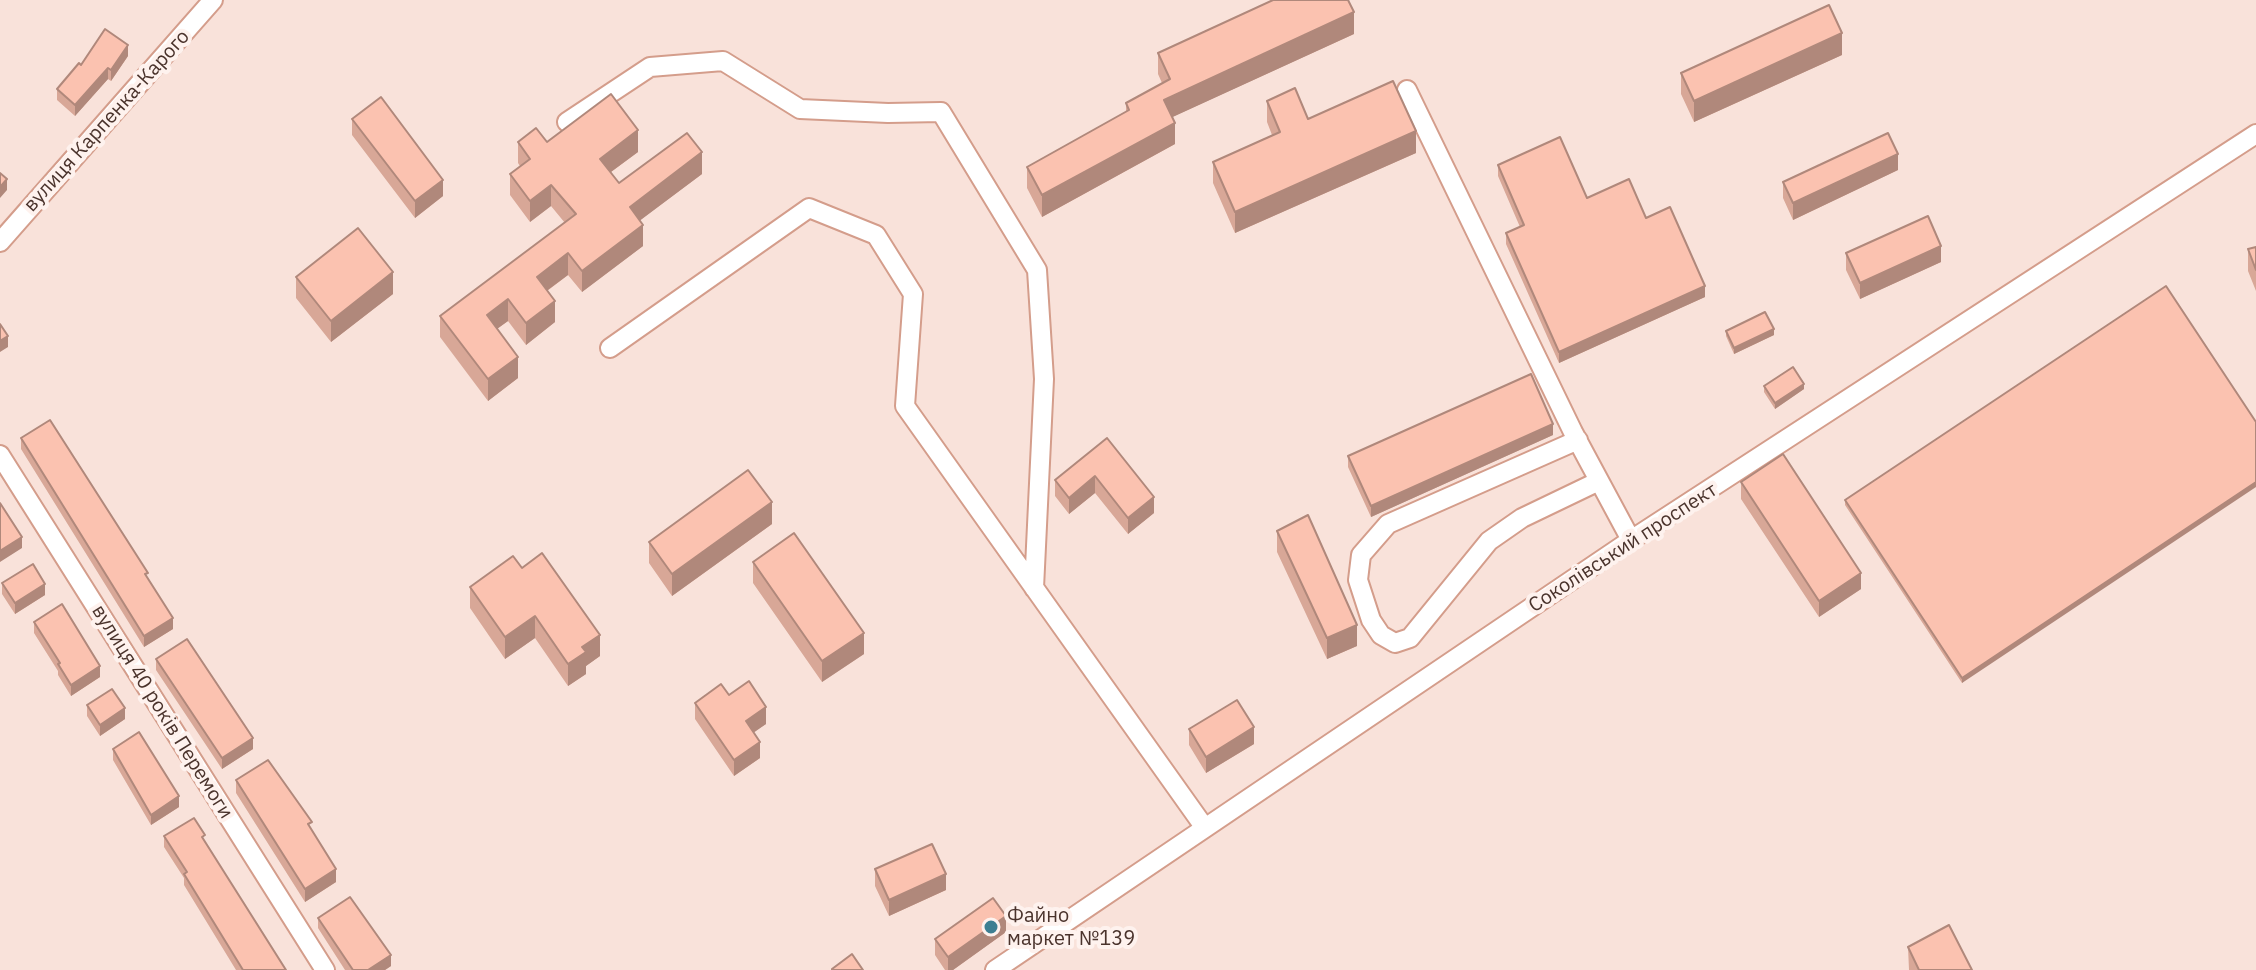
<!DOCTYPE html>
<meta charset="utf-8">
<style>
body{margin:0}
canvas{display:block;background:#f9e2da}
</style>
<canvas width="2256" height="970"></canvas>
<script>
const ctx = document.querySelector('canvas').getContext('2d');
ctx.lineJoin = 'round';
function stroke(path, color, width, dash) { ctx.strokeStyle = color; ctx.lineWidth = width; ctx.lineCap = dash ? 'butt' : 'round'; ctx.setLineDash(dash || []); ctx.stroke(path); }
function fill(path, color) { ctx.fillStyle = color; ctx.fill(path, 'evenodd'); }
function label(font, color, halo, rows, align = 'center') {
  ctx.font = font + ' "IBM Plex Sans",sans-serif'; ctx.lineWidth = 8; ctx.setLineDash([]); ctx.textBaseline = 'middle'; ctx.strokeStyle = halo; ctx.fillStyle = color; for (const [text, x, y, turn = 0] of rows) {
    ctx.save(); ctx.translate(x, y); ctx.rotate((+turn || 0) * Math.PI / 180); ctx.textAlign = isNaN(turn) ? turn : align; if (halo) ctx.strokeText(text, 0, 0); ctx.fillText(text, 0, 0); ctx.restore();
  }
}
const minor = new Path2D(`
 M1407,90L1573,432L1631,540
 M567,122L650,67L723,61L800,109L888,113L941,112L1037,270L1044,379L1034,588
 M0,242L213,0
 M610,348L809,208L876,235L913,294L905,406L1205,828
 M1578,440L1388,524L1361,555L1358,580L1371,620L1381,635L1395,643L1410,638L1489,541L1522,518L1599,481
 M0,455L325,970
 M995,970L1631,540L2256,134`);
const wall = new Path2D(`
 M1354,34L1172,117L1175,144L1042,217L1027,188V167L1126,112V103L1162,83L1158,74V53Z
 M1842,55L1694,122L1681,94V73Z
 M128,56L111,81L108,79L75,116L57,100V89L81,65Z
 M1267,101L1308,119L1416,153L1235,233L1213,183V162L1272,135L1267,122Z
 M352,119L443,196L415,218L352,135Z
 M518,142L638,152L611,172L619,183L702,174L640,220L643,246L582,292L568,275L547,291L555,322L526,345L508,321L497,329L518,378L488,401L440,337V316L565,223L551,206L530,222L510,195V174L520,166L518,163Z
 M1498,165L1646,218L1705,297L1559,363L1506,244V233L1520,227L1498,176Z
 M1898,170L1793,220L1783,198V182Z
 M2256,247V291L2248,271V249Z
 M1846,253L1941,262L1860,299L1846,270Z
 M296,277L393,294L331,342L296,298Z
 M1726,331L1774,335L1734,354L1726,336Z
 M1764,386L1804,389L1775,409L1764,392Z
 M2256,422L1962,683L1845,505V500Z
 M1553,435L1371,517L1348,467V456Z
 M21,438L148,578L173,629L144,647L21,449Z
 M1107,438L1154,513L1128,534L1095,493L1069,514L1055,496V480Z
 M1741,482L1861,589L1819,617L1741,499Z
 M772,524L672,596L649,563V542Z
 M1277,531L1357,646L1327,659L1277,552Z
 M753,562L864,654L822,682L753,583Z
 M522,568L600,656L586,666V674L568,686L535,638L505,659L470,608V587Z
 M2,583L45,595L15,614L2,594Z
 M34,622L100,677L71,696L58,675V671L34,633Z
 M156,659L253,749L222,769L156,670Z
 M729,695L766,724L753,732L760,758L734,776L695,719V703Z
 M87,705L125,719L100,736L87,716Z
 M1189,729L1254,744L1206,773L1189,745Z
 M113,749L179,807L151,825L113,760Z
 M236,780L312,830L336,882L305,902L236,793Z
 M164,836L205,842L286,970H236L184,885V878L164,847Z
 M875,869L946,890L889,916L875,886Z
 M318,918L391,966L385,970H345L318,928Z
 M1006,932L953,970H945L935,955V939Z
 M1908,947L1972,970H1909Z`);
const shadedWall = new Path2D(`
 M1354,12V34L1164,121V100Z
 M1842,33V55L1694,122V101Z
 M128,45V56L111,81V70Z
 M108,68V79L75,116V105Z
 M1175,123V144L1042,217V195Z
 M638,130V152L600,180V159Z
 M1416,131V153L1235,233V212Z
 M702,152V174L630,228V207Z
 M1898,154V170L1793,220V203Z
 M7,179V190L0,198V187Z
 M443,180V196L415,218V201Z
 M551,185V206L530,222V201Z
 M643,225V246L582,292V271Z
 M1941,246V262L1860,299V283Z
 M568,253V275L537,298V277Z
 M393,272V294L331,342V321Z
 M1705,286V297L1559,363V352Z
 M508,299V321L487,336V315Z
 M555,301V322L526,345V323Z
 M1774,329V335L1734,354V348Z
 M8,336V347L0,352V341Z
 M518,357V378L488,401V379Z
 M1804,384V389L1775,409V403Z
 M1553,424V435L1371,517V506Z
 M1095,476V493L1069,514V498Z
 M2256,482V487L1962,683V678Z
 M1154,497V513L1128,534V518Z
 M772,502V524L672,596V574Z
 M22,537V548L0,562V551Z
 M1861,573V589L1819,617V601Z
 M45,584V595L15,614V603Z
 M535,616V638L505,659V637Z
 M173,618V629L144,647V636Z
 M1357,625V646L1327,659V638Z
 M864,633V654L822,682V661Z
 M600,635V656L586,666V674L568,686V664L582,647Z
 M100,666V677L71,696V685Z
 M766,707V724L746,738V721Z
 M125,708V719L100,736V725Z
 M1254,727V744L1206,773V757Z
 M253,738V749L222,769V758Z
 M760,742V758L734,776V760Z
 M179,796V807L151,825V815Z
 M336,869V882L305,902V889Z
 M946,874V890L889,916V900Z
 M1006,916V932L953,970H948V957Z
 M391,955V966L385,970H368Z`);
const building = new Path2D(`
 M1273,0H1348L1354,12L1164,100L1175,123L1042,195L1027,167L1129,110L1126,103L1170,79L1158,53Z
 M1829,5L1842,33L1694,101L1681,73Z
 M105,29L128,45L111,70L108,68L75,105L57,89L79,63L81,65Z
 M1393,81L1416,131L1235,212L1213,162L1280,132L1267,101L1295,88L1308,119Z
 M611,94L638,130L600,159L619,183L687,133L702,152L630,207L643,225L582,271L568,253L537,277L555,301L526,323L508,299L487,315L518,357L488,379L440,316L576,214L551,185L530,201L510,174L530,159L518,142L536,128L547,142Z
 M381,97L443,180L415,201L352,119Z
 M1888,133L1898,154L1793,203L1783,182Z
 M1560,137L1587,198L1629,179L1646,218L1670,207L1705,286L1559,352L1506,233L1524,225L1498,165Z
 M0,173L7,179L0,187Z
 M1928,216L1941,246L1860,283L1846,253Z
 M358,228L393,272L331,321L296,277Z
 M2256,247V270L2248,249Z
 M2166,286L2256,422V482L1962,678L1845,500Z
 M1765,312L1774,329L1734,348L1726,331Z
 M0,324L8,336L0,341Z
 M1793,367L1804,384L1775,403L1764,386Z
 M1531,374L1553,424L1371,506L1348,456Z
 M50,420L148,573L145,574L173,618L144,636L21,438Z
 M1107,438L1154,497L1128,518L1095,476L1069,498L1055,480Z
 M1783,454L1861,573L1819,601L1741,482Z
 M748,470L772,502L672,574L649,542Z
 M0,503L22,537L0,551Z
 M1308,515L1357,625L1327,638L1277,531Z
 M794,533L864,633L822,661L753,562Z
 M542,553L600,635L582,647L586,652L568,664L535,616L505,637L470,587L513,556L522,568Z
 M33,564L45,584L15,603L2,583Z
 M62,604L100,666L71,685L58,664L60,663L34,622Z
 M187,639L253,738L222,758L156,659Z
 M749,681L766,707L746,721L760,742L734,760L695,703L721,684L729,695Z
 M112,689L125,708L100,725L87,705Z
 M1237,700L1254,727L1206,757L1189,729Z
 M139,732L179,796L151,815L113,749Z
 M268,760L312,822L308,824L336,869L305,889L236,780Z
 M194,818L205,835L202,837L286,970H243L184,874L187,872L164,836Z
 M932,844L946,874L889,900L875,869Z
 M350,897L391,955L368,970H353L318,918Z
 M993,898L1006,916L948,957L935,939Z
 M1949,925L1972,970H1919L1908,947Z
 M852,954L863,970H832V969Z`);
const markers = [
 [991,927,8,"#3e7f92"]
];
const streetNames = [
 ["вулиця Карпенка-Карого",107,121,-48],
 ["Соколівський проспект",1623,548,-33],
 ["вулиця 40 років Перемоги",162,712,58]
];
const poiNames = [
 ["Файно",1007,916],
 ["маркет №139",1007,939]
];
stroke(minor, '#d49d8b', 22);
stroke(minor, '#fff', 18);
fill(wall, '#d8a797');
fill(shadedWall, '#b0887b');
fill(building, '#fbc2b0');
stroke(building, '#b0887b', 2);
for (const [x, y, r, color] of markers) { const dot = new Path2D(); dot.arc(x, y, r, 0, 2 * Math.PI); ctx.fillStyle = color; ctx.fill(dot); stroke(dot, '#fef2ee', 3); }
label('20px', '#4a332c', '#fef2ee', streetNames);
label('20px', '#4a332c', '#fef2ee', poiNames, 'left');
</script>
